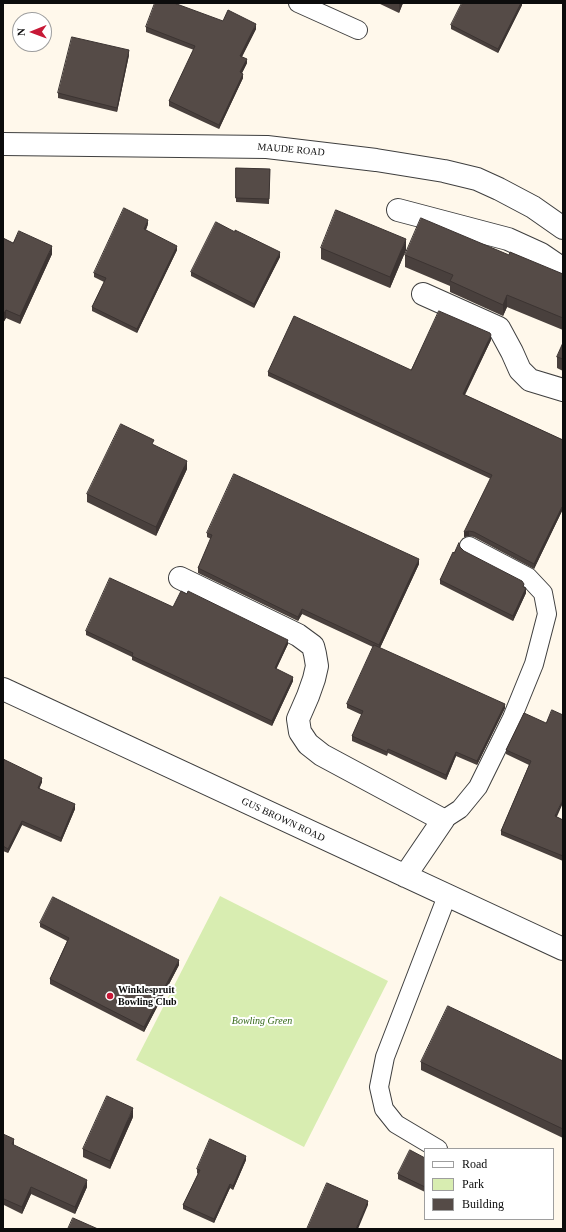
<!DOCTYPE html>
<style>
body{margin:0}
#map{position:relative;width:566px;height:1232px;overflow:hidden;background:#fff8eb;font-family:"Times New Roman",serif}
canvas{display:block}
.frame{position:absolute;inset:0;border:4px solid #0c0c0c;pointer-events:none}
.legend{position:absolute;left:424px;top:1148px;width:130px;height:72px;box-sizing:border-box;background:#fff;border:1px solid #9e9e9e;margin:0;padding:5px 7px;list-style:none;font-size:12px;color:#0c0c0c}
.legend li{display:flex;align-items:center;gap:8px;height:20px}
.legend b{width:20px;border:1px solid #9e9e9e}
.north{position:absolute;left:12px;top:12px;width:40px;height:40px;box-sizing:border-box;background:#fff;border:1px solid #9e9e9e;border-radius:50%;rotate:269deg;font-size:11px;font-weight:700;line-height:16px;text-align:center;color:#0c0c0c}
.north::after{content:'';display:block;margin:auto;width:14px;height:18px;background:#c71937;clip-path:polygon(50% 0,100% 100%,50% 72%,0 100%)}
</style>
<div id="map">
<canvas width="566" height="1232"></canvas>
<div class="frame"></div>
<ul class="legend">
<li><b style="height:5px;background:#fff"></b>Road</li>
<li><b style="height:11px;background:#d8edb1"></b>Park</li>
<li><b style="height:11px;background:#554b47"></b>Building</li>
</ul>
<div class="north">N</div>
</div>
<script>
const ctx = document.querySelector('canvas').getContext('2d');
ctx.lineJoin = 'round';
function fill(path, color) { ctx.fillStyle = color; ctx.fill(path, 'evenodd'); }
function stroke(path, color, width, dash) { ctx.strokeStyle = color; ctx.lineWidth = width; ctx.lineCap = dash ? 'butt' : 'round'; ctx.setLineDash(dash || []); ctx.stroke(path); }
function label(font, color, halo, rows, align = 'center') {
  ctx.font = font + ' "Times New Roman",serif'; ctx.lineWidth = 4; ctx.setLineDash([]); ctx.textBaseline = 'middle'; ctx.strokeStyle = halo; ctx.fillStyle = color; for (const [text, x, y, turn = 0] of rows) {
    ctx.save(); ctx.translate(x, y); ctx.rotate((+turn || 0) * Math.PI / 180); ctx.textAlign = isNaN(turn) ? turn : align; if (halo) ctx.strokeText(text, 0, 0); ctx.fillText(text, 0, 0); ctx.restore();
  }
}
const green = new Path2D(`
 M220,896L388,981L304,1147L136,1060Z`);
const lane = new Path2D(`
 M298,3L358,30
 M443,820L460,809L478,787L512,718L534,664L547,614L543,593L528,577L469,546
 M438,1149L396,1124L384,1109L379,1087L385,1057L447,896`);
const street = new Path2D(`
 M3,144L267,147L376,160L444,171L477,179L499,189L533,207L563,228
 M398,210L508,239L541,254L563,269
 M423,294L499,328L512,352L520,370L530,380L563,390
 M180,578L298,635L313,646L315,654L317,666L314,679L308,696L298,719L300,732L308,744L322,755L443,820L405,876
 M3,689L563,949`);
const wall = new Path2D(`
 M378,3H403L399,13Z
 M522,3V5L498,53L451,29V25Z
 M223,21L256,29L242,57L247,63L242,73L243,78L219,129L169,106V101L194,50L146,32V27Z
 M129,55L117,112L58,98V93Z
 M236,168L270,169L269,204L236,202Z
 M148,224L146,230L177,250L137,333L92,311V307L104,282L94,277V273Z
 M3,238L13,243L52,254L20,324L6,318L3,323Z
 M321,248L406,250L390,288L321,259Z
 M405,255H509L563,274V330L507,307L503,316L450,292V286L405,267Z
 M280,257L254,308L191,276V272Z
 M491,340L465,395L563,440V512L562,511L534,569L474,537L469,536L464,537L491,479L268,376V372L411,370Z
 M563,343V371L557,368V357Z
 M154,445L187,469L156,536L87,502V494Z
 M207,533L419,564L380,648L505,708L477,765L456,756L446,780L388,753L387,756L352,741V736L362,715L347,708V704L373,647L302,614L298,621L198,573V568L211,539L207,537Z
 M460,547L464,551L524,588L526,593L513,621L440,584V580L454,553Z
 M173,607L288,644L276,669L293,681L272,726L132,660V657L86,635V631Z
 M524,713L557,817L563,820V861L501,835V831L529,765L506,754V750Z
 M3,759L42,782L39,788L75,809L61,842L22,825L8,853L3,851Z
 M40,923L179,965L144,1032L50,984V979L67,941L40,927Z
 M563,1061V1138L421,1070V1062Z
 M133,1117L110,1169L83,1157V1149Z
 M3,1134L14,1146L87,1187L75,1214L31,1194L22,1214L4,1205Z
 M425,1158V1192L398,1179V1174Z
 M246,1160L233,1190L230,1188L214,1223L183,1209V1205L198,1174L197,1173V1169Z`);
const shadedWall = new Path2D(`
 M399,3H403L399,13Z
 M521,3H522V5L498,53V49Z
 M256,24V29L240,60V56Z
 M129,50V55L117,112V108Z
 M247,59V63L240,77V72Z
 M243,74V78L219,129V125Z
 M148,220V224L144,234V229Z
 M406,239V250L390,288V277Z
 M52,246V254L20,324V316Z
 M177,246V250L137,333V329Z
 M280,252V257L254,308V304Z
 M507,295V307L503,316V305Z
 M6,310V318L3,323V315Z
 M491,335V340L463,398V394Z
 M187,461V469L156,536V527Z
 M562,507V511L534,569V564Z
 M469,531V536L464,537V532Z
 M419,559V564L379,650V645Z
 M526,588V593L513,621V616Z
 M302,609V614L298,621V617Z
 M288,640V644L275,672V668Z
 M293,677V681L272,726V721Z
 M505,704V708L477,765V761Z
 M456,752V756L446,780V775Z
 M42,778V782L38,792V788Z
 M563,799V803L555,821V816Z
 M75,804V809L61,842V838Z
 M22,821V825L8,853V849Z
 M179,960V965L144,1032V1027Z
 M133,1108V1117L110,1169V1161Z
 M14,1139V1146L12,1144Z
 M246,1156V1160L233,1190V1186Z
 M87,1180V1187L75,1214V1207Z
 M230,1184V1188L214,1223V1219Z
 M31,1187V1194L22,1214V1207Z
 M368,1201V1205L358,1229H356Z`);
const building = new Path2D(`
 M155,3H174L223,21L228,10L256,24L240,56L247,59L240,72L243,74L219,125L169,101L195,46L146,27Z
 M462,3H521L498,49L451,25Z
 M72,37L129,50L117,108L58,93Z
 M236,168L270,169L269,199L236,198Z
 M124,208L148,220L144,229L177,246L137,329L92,307L106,278L94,273Z
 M336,210L406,239L390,277L321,248Z
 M421,218L509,255L510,252L563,274V318L507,295L503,305L450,281L453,275L405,255Z
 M216,222L235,232V230L280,252L254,304L191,272Z
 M19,231L52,246L20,316L6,310L3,315V238L13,243Z
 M439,311L490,333L491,335L463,394L563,440V507H562L534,564L474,532L469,531L464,532L492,475L268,372L294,316L411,370Z
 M563,343V359L557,357Z
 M121,424L154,440L152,444L187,461L156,527L87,494Z
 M234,474L419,559L379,645L302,609L298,617L198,568L212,535L207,533Z
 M459,543L460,547L464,551L522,581L524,584L523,587L526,588L513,616L440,580L453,552L454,553Z
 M110,578L173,607L181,591L187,594L188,591L288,640L275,668L293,677L272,721L132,656L133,653L86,631Z
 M374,645L505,704L477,761L456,752L446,775L388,749L387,752L352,736L363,711L347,704Z
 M552,710L563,715V799L555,816L563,820V856L501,831L531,761L506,750L524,713L546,723Z
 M3,759L42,778L38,788L75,804L61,838L22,821L8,849L3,846Z
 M53,897L179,960L144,1027L50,979L69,938L40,923Z
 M448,1006L563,1061V1129L421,1062Z
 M107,1096L133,1108L110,1161L83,1149Z
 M3,1134L14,1139L12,1144L87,1180L75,1207L31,1187L22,1207L4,1199L3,1200Z
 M210,1139L246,1156L233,1186L230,1184L214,1219L183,1205L200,1170L197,1169Z
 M410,1150L425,1158V1187L398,1174Z
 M327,1183L368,1201L356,1229H307Z
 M73,1218L98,1229H68Z`);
const markers = [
 [110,996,4,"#c71937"]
];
const streetNames = [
 ["MAUDE ROAD",291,150,5],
 ["GUS BROWN ROAD",283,820,25]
];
const poiNames = [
 ["Winklespruit",118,990],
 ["Bowling Club",118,1002]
];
const parkNames = [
 ["Bowling Green",262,1021]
];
fill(green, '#d8edb1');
stroke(lane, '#3f3f3f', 20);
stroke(street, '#3f3f3f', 24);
stroke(lane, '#fff', 18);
stroke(street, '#fff', 22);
fill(wall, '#49403d');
fill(shadedWall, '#3c3432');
fill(building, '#554b47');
stroke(building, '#3c3432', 1);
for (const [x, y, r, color] of markers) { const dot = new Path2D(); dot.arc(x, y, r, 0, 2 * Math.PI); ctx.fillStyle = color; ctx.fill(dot); stroke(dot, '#fff', 1.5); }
label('10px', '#0c0c0c', '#fff', streetNames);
label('bold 10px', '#0c0c0c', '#fff', poiNames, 'left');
label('italic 10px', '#336817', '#fff', parkNames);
</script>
